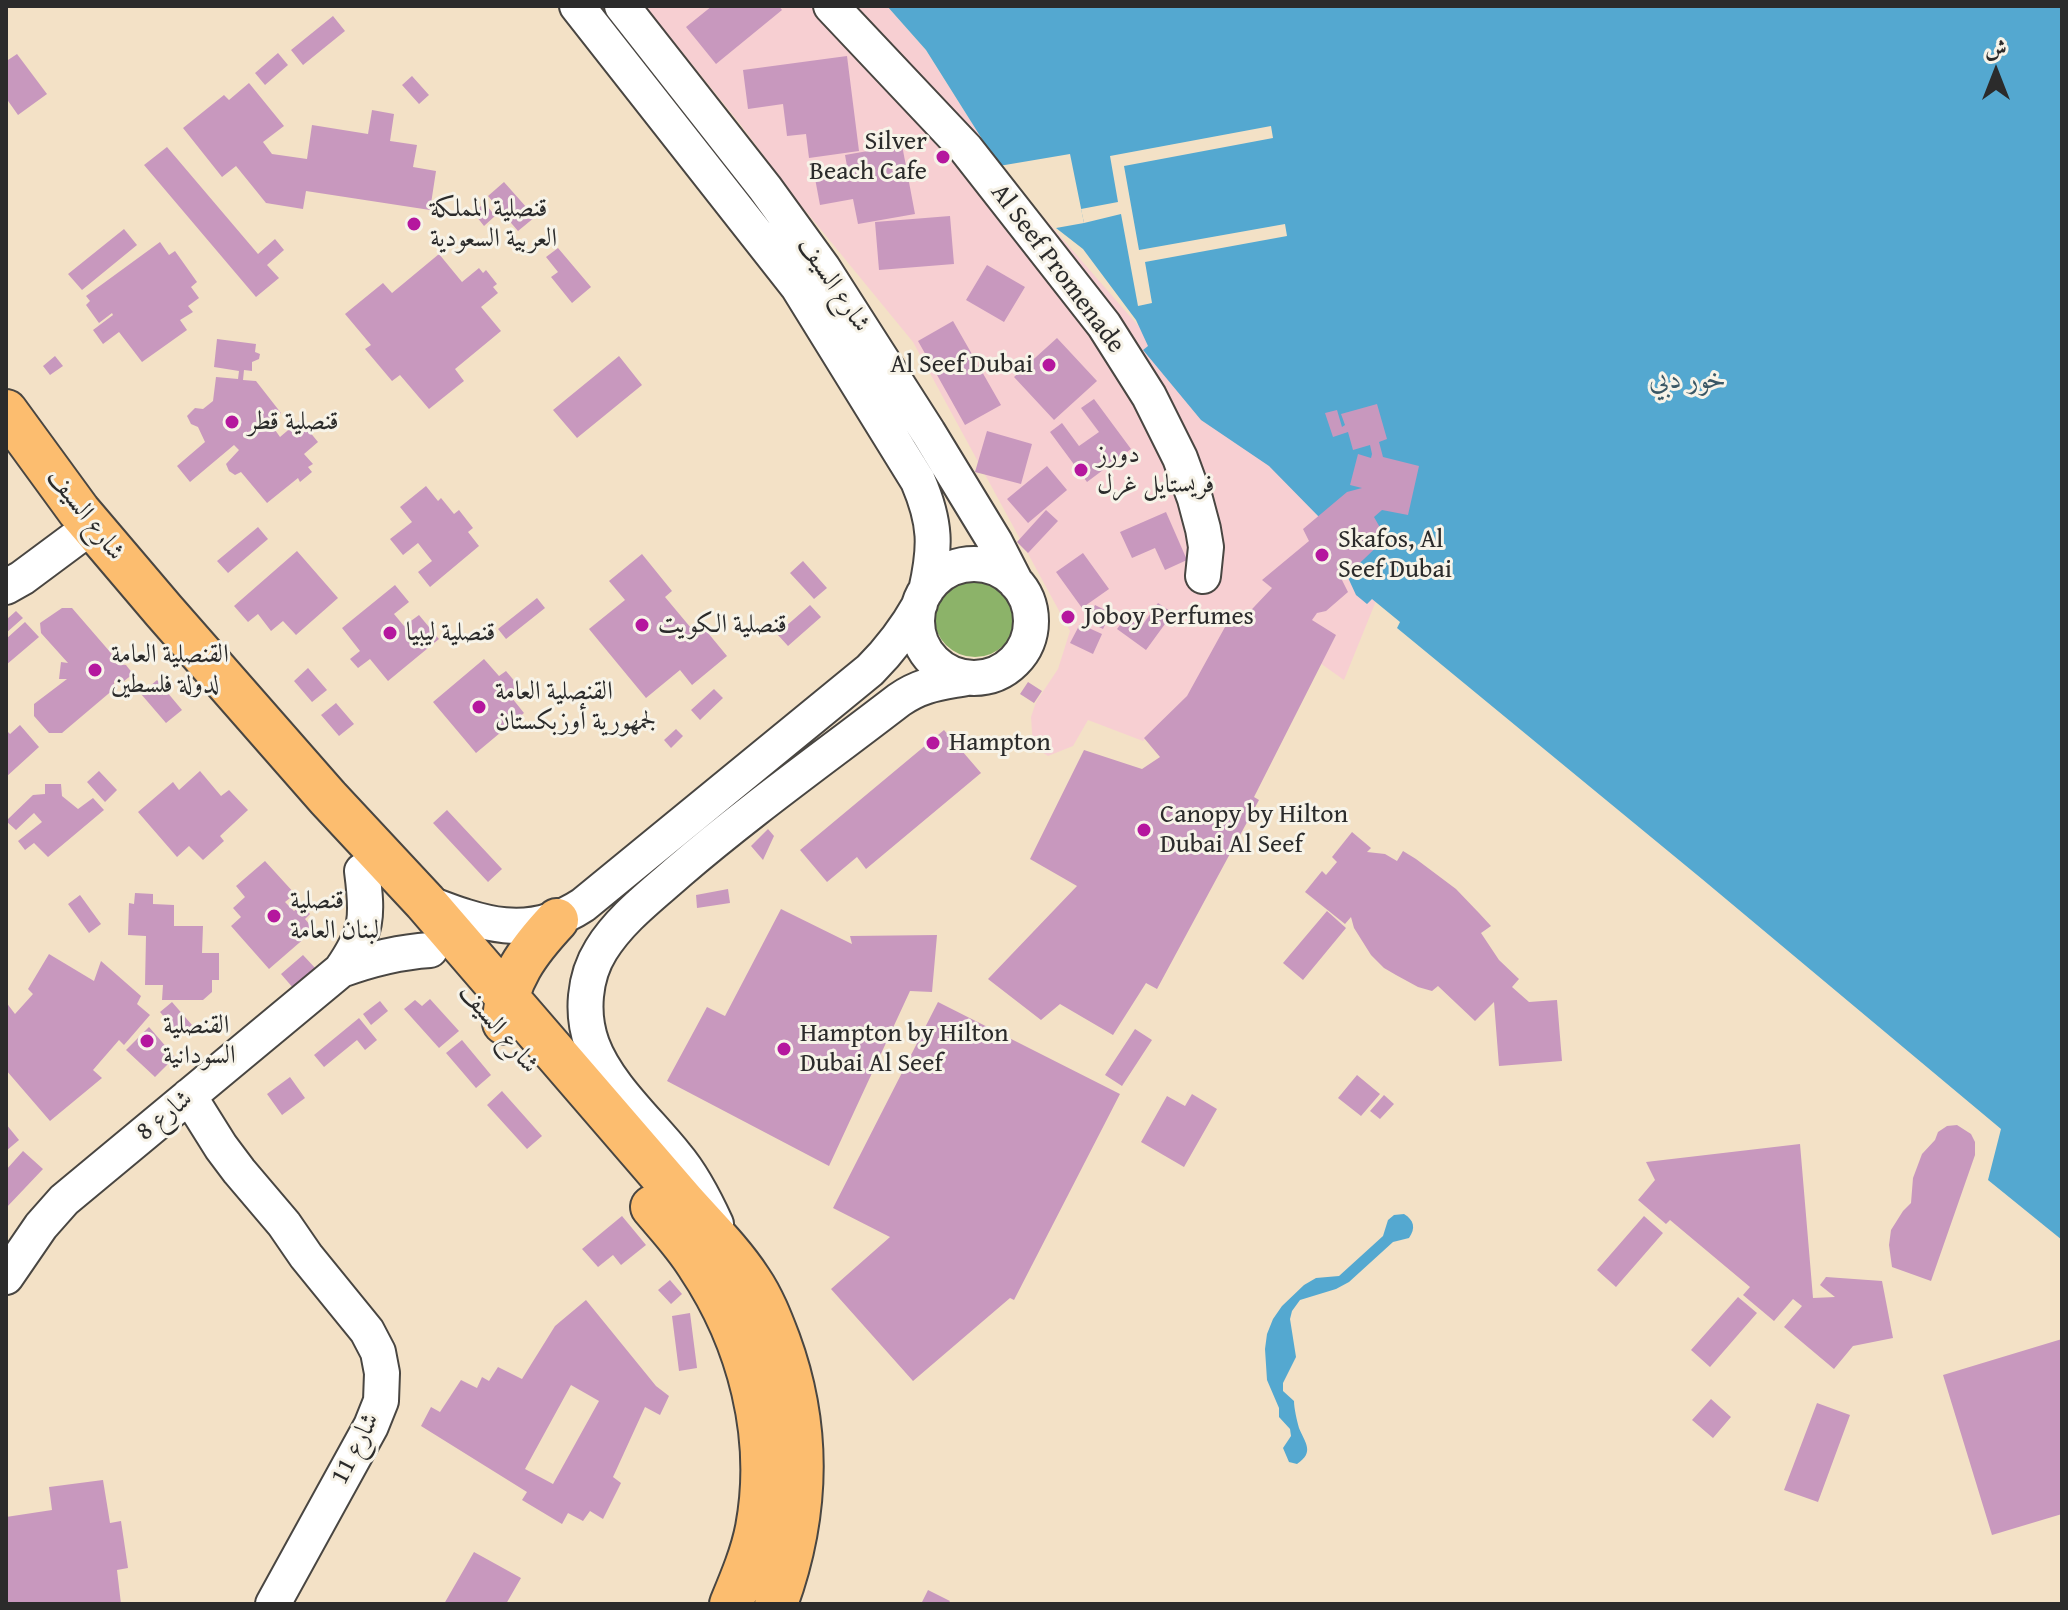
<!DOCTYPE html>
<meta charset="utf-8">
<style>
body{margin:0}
#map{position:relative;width:2068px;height:1610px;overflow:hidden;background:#f3e1c6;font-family:"Gentium Book Plus",Amiri,serif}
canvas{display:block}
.frame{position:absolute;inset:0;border:8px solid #2b2b2b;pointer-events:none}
.north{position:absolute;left:1956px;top:32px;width:80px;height:80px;-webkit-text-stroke:6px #f7f3e8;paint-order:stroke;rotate:0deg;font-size:22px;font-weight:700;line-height:32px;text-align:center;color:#2b2b2b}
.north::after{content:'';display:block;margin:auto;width:28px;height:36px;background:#2b2b2b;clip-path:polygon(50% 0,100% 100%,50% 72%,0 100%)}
</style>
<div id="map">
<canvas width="2068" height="1610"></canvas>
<div class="frame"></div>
<div class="north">ش</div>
</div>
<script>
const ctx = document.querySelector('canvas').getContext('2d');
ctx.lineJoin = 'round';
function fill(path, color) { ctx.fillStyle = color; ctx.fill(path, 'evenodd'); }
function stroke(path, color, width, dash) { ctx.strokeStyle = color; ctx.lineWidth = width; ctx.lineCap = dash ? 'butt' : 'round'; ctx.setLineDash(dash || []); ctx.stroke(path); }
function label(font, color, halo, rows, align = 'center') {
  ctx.font = font + ' "Gentium Book Plus",Amiri,serif'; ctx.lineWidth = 6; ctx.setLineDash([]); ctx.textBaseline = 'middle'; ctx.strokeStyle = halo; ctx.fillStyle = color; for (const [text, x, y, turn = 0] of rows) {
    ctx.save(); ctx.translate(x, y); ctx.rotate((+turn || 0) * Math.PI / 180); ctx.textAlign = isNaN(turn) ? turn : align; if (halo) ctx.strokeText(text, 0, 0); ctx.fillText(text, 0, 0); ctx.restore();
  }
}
const built = new Path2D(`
 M645,6H887L926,50L999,166L1210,408L1431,465L1344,680L1289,641L1238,614L1200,686L1143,741L1088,720L1073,746L1048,756L1033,746L1031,717L1036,702L1058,669L1070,631L913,342L799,203L740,124Z`);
const forest = new Path2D(`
 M934 616a41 41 0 1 1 82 0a41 41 0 1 1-82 0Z`);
const water = new Path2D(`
 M887,6H2062V1240L1988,1180L2001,1129L1702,879L1397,628L1400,622L1372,599L1367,604L1356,595L1321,519L1269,466L1201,420L1143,350L1148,346L1136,320L1083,249L1056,228L1084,223L1070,154L999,166L926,50Z
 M1404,1214C1414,1220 1416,1228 1409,1238L1393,1242L1349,1282L1336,1289L1300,1300L1292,1311L1290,1319L1296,1357L1283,1383V1391L1294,1401C1294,1408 1297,1421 1299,1428C1305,1443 1315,1452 1297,1464L1289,1462L1283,1448L1291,1436L1290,1429L1279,1417V1408L1267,1380L1265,1349L1267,1334L1273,1319L1282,1306L1304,1285L1316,1278L1339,1276L1383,1236L1388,1220L1394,1215Z`);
const pier = new Path2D(`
 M1271,126L1273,138L1124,166L1139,250L1285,224L1287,236L1145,262L1152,303L1138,306L1121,214L1084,223L1081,209L1118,202L1110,156Z`);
const building = new Path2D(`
 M712,6H779L782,10L716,64L686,27Z
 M333,16L345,31L303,65L291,50Z
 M278,53L288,65L265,85L255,73Z
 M17,54L47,94L18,115L6,98V57L8,60Z
 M847,56L859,151L809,158L806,134L787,136L783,104L748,109L743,70Z
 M412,76L429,95L419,104L402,85Z
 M249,83L284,126L263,142L272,154L307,159L312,125L368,134L372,110L394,114L390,141L417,145L413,167L436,171L430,210L306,191L303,209L266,203L236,166L222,177L183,128L224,95L229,100Z
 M902,145L915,214L858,224L853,199L820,205L814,173L847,166L845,155Z
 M167,147L258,254L275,239L284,250L267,265L279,278L256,297L144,165Z
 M504,182L535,217L518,231L488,196Z
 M485,203L495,216L484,226L473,212Z
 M950,216L954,264L879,270L875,222Z
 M124,229L137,245L82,290L68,274Z
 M160,242L169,255L175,251L197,282L191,287L199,298L188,306L193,312L180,320L187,330L142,362L119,332L103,344L93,330L113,315L112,313L99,323L86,305L90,301L86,296Z
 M558,248L591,287L572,303L551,277L558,272L546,257Z
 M439,254L462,282L479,268L483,273L486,270L497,284L493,287L498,293L481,307L501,331L455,369L464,381L429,409L400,375L392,381L365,349L371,345L345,314L383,283L392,293Z
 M987,265L1025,287L1004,322L966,300Z
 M953,321L1001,405L965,425L918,341Z
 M1057,338L1097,381L1054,420L1014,377Z
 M217,339L256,344L255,352L260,354L259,359L252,362V371L244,370L243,380L256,381L281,413L271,419L274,423L273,427L280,437L300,420L318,442L304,454L313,464L308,467L312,472L300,482L298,478L267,503L241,472L235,475L229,471L226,464L239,450L234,445L190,482L177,466L205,442L198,427L191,424L187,416L195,408L203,409L213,401L216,377L238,379L239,371L214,367Z
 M55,356L63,366L50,375L43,366Z
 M619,356L642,385L577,438L553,410Z
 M1094,399L1131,449L1087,482L1050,432L1062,423L1079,446L1099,432L1081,408Z
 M1377,404L1387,439L1379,442L1383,457L1419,466L1408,515L1382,510L1374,517L1386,538L1342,580L1348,592L1326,611L1317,613L1312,620L1336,635L1254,797L1259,800L1157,989L1146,983L1113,1035L1060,1004L1041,1020L988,979L1077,886L1030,859L1084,750L1142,769L1160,757L1144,738L1187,696L1225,627L1236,626L1272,588L1262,580L1309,541L1303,529L1347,492L1362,488L1350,485L1358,454L1371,458L1372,454L1370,445L1353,450L1348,432L1333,437L1325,413L1337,410L1342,427L1345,425L1341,414Z
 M987,431L1032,444L1021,484L975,472Z
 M1047,466L1067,490L1028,523L1007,499Z
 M426,486L438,501L441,498L454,514L459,510L473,528L468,532L479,546L430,587L418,572L432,561L418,543L403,555L390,539L412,522L400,507Z
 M1046,510L1058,521L1028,553L1017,542Z
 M1166,512L1187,560L1165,570L1155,548L1132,558L1120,532Z
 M258,527L268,539L228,573L217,561Z
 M297,551L338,598L296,635L283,621L271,631L258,614L248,622L234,606Z
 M1083,553L1109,589L1082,608L1056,572Z
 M642,554L672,591L665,597L691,628L699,622L727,656L692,685L680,670L646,698L589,629L625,600L609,581Z
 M803,561L827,588L814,599L790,573Z
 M395,585L409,602L394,614L404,626L419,615L439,639L388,681L370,659L358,668L350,659L360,651L342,628Z
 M537,598L545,608L506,639L498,629Z
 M1158,603L1173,613L1146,650L1117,629L1126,617L1141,627Z
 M810,605L821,617L788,646L777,634Z
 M1095,605L1111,613L1103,629L1087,621Z
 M62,608H72L117,660L116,664L126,665L133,674L124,681H114V689L62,733H49L34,716V704L67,679H59L61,662L68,663L41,633L40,623Z
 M16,611L23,618L6,633V620Z
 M25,622L39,637L6,665V639Z
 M1080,624L1102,634L1093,654L1070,643Z
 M484,659L499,676L506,671L522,690L512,698L524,713L476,753L433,702Z
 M308,668L327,690L312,702L294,681Z
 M157,680L182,710L166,723L141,694Z
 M1028,682L1042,691L1034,703L1020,694Z
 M714,689L723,698L700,720L691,710Z
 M336,703L354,724L339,736L321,715Z
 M20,725L39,747L6,777V730L10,734Z
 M676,729L683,736L671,748L664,740Z
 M944,730L981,773L866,869L857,857L827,882L800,850Z
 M99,771L117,790L105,802L87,782Z
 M200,771L221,796L229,790L248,810L220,836L224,841L203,860L189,846L177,857L138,812L173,782L179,790Z
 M45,784H61L62,796L78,809L93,798L104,810L48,857L34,843L25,850L18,841L42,822L34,813L16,830L6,821L33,795L45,794Z
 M447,810L502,869L488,882L433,823Z
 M768,829L774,836L763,860L751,846Z
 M1352,832L1371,848L1367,852L1385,854L1397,861L1403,851L1416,859L1456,889L1479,913L1491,926L1481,933L1499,960L1519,979L1512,987L1529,1002L1557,1000L1562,1061L1499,1066L1494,1002L1475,1021L1438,986L1432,991L1418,987L1396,975L1384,968L1371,955L1354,928L1351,917L1345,924L1305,892L1322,871L1326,875L1337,862L1332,857Z
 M265,861L295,894L285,902L294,911L302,904L310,914L305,919L314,930L269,969L231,926L241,917L233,908L245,897L236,886Z
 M728,889L730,903L697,908L696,895Z
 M135,893L153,894V904L174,905V926H203L202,953H219V980H212V992L203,1000H162L163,985H145L146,936L128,935L129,903L134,904Z
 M80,895L101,924L89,933L68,904Z
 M781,909L852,944L850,936L937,935L932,992L910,991L829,1166L667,1081L707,1007L725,1016Z
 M1327,911L1346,928L1303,980L1283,963Z
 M49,954L94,981L101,961L141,996L137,1004L150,1015L124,1045L119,1040L93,1070L102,1078L50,1121L6,1070V1002L15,1014L33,994L28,989Z
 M303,955L317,970L294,989L281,974Z
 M430,999L459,1031L439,1048L404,1009L415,1000L422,1006Z
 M380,1001L388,1011L371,1025L363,1014Z
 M172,1002L192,1025L180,1035L160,1012Z
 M938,1002L1120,1094L1014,1300L1010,1298L913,1381L831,1289L890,1237L833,1208Z
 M359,1018L377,1040L365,1050L357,1040L324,1067L314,1055Z
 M149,1027L175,1057L155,1077L126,1050Z
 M1135,1029L1152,1040L1122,1086L1105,1075Z
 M462,1040L491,1075L476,1088L446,1053Z
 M1357,1075L1380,1094L1361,1116L1338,1098Z
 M290,1077L305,1098L282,1115L267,1094Z
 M502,1091L542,1136L527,1149L487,1105Z
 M1192,1094L1217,1109L1184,1167L1141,1142L1167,1096L1185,1106Z
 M1384,1095L1394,1104L1380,1119L1370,1111Z
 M6,1124L19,1140L6,1151Z
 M1957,1125L1971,1134L1975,1142V1155L1931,1281L1892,1267L1889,1245L1891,1230L1903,1211L1911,1203L1913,1178L1922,1154L1935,1140L1938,1132L1947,1126Z
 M1800,1144L1813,1298L1835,1297L1820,1285L1826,1277L1882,1281L1893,1338L1853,1346L1834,1369L1784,1327L1802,1306L1793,1299L1774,1321L1743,1295L1750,1287L1670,1220L1666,1224L1638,1200L1655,1180L1646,1162Z
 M23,1151L43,1169L6,1208V1170Z
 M622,1216L646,1245L621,1265L613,1255L598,1267L582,1249Z
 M1644,1216L1663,1233L1616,1287L1597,1270Z
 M670,1280L682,1294L671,1304L658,1290Z
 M1738,1297L1757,1313L1710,1367L1691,1350Z
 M586,1300L656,1386L669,1396L660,1415L645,1407L613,1477L621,1483L603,1519L590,1511L583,1521L568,1513L562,1524L522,1500L527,1492L421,1426L431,1407L440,1412L461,1380L477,1388L482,1377L489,1381L498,1367L522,1379L555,1326ZM571,1385L599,1401L553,1484L525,1469Z
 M690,1313L697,1368L679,1371L672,1316Z
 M2062,1339V1514L1992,1535L1943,1375Z
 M1711,1399L1731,1417L1713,1438L1692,1420Z
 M1817,1403L1850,1415L1818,1502L1784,1490Z
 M103,1480L110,1523L121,1521L128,1568L117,1570L121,1604H6V1517L52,1510L49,1487Z
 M474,1552L521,1578L506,1604H444Z
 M928,1590L950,1601L948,1604H921Z`);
const minor = new Path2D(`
 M577,6L798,287L918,481C936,523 936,547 926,591
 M622,6L765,188L823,268L928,432L995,542L1016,583
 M831,6L966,149L1104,325L1149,396L1180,458L1195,499L1203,529L1206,547L1203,576
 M917 621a57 57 0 1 1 114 0a57 57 0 1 1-114 0Z
 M6,587L22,578L92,526
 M425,902C482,924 528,941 583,905L870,670C890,650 906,629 920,604
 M341,970C371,959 399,952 430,950
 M189,1096L221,1147L239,1171L284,1224L306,1256L367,1331L378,1352L382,1373L381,1401L371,1426L273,1604
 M716,1224C705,1200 693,1176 676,1156C649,1122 607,1085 592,1044C581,1014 584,977 601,950C620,919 651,896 678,872C749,811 825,757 899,700C922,684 940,683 966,678
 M6,1277L41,1226L64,1200L341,970C368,931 368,917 362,871`);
const major = new Path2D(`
 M6,411L79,511L164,611L328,798L425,902L683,1201C706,1227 731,1251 750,1280C763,1299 771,1320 779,1341C811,1428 808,1517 776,1604
 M504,1023C505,981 529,950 557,920
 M652,1207C668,1226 685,1244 698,1265C749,1341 774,1437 757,1528C752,1554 741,1580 731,1604`);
const markers = [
 [943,157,8,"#b5179e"],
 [414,224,8,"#b5179e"],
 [1049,365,8,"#b5179e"],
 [232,422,8,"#b5179e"],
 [1081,470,8,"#b5179e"],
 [1322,555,8,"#b5179e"],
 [1068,617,8,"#b5179e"],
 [642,625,8,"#b5179e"],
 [390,633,8,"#b5179e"],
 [95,670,8,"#b5179e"],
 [479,707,8,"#b5179e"],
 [933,743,8,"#b5179e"],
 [1144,830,8,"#b5179e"],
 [274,916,8,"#b5179e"],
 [147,1041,8,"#b5179e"],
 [784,1049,8,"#b5179e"]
];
const poiNames = [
 ["Silver",927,142,"right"],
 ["Beach Cafe",927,172,"right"],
 ["قنصلية المملكة",430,209],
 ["العربية السعودية",430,239],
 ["Al Seef Dubai",1033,365,"right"],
 ["قنصلية قطر",248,422],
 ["دورز",1097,455],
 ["فريستايل غرل",1097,485],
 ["Skafos, Al",1338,540],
 ["Seef Dubai",1338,570],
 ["Joboy Perfumes",1084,617],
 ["قنصلية الكويت",658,625],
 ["قنصلية ليبيا",406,633],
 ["القنصلية العامة",111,655],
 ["لدولة فلسطين",111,685],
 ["القنصلية العامة",495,692],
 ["لجمهورية أوزبكستان",495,722],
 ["Hampton",949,743],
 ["Canopy by Hilton",1160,815],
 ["Dubai Al Seef",1160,845],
 ["قنصلية",290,901],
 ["لبنان العامة",290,931],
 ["القنصلية",163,1026],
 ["السودانية",163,1056],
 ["Hampton by Hilton",800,1034],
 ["Dubai Al Seef",800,1064]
];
const streetNames = [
 ["Al Seef Promenade",1057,269,53],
 ["شارع السيف",833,285,56],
 ["شارع السيف",85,515,52],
 ["شارع السيف",498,1029,50],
 ["شارع 8",165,1116,-39],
 ["شارع 11",356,1449,-63]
];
const waterNames = [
 ["خور دبي",1688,381]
];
fill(built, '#f7cfd2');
fill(forest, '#8cb369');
fill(water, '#54a8d0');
fill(pier, '#f3e1c6');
fill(building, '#c898be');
stroke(minor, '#494642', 38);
stroke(major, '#494642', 46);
stroke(minor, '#fff', 34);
stroke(major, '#fcbd6f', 42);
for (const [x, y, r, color] of markers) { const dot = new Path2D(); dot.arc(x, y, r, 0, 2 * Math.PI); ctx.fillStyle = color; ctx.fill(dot); stroke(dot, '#f7f3e8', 3); }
label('26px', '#2b2b2b', '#f7f3e8', poiNames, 'left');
label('26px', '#2b2b2b', '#f7f3e8', streetNames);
label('italic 28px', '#395765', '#f7f3e8', waterNames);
</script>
